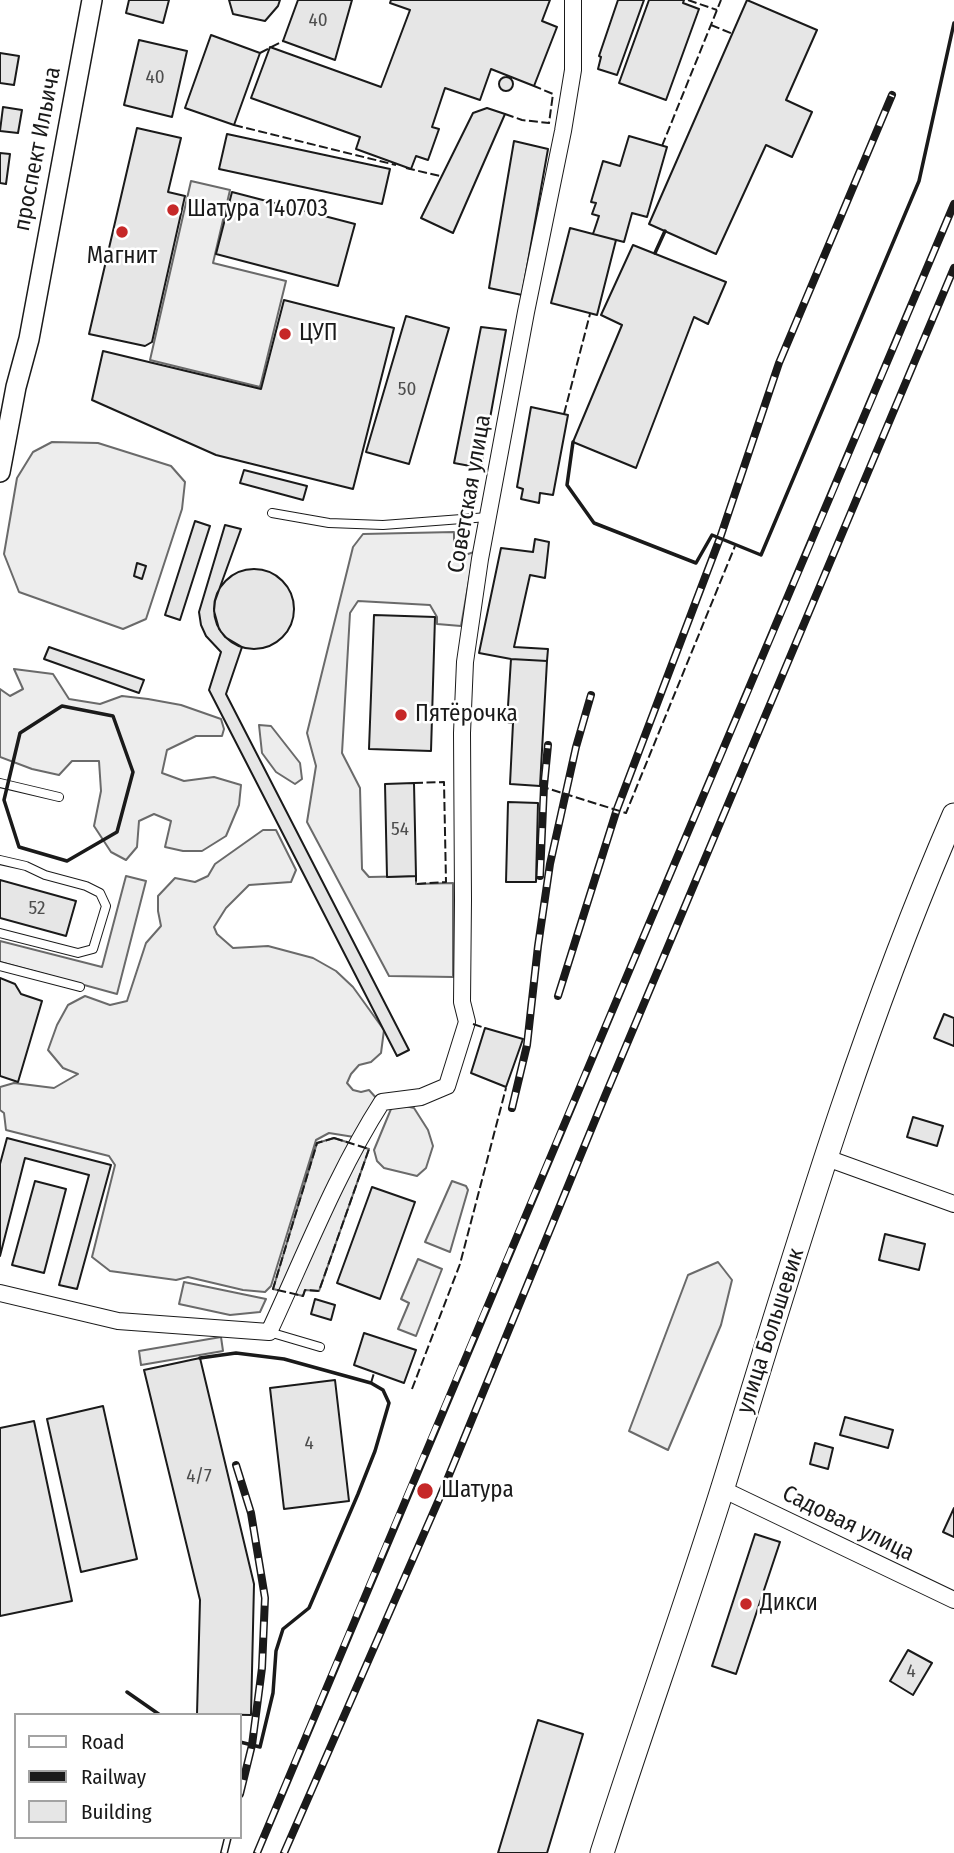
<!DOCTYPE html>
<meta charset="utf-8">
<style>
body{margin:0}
#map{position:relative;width:954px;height:1853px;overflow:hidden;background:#fff;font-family:"Fira Sans Condensed",sans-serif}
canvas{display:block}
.legend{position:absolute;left:14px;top:1713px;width:228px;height:126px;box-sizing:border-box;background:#fff;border:2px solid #a3a3a3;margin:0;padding:9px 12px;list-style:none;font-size:21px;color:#1a1a1a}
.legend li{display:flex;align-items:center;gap:14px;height:35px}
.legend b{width:35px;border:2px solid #a3a3a3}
</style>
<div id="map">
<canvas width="954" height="1853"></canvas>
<ul class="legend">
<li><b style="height:9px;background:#fff"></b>Road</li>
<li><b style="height:9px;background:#1a1a1a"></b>Railway</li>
<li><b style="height:19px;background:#e6e6e6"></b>Building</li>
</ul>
</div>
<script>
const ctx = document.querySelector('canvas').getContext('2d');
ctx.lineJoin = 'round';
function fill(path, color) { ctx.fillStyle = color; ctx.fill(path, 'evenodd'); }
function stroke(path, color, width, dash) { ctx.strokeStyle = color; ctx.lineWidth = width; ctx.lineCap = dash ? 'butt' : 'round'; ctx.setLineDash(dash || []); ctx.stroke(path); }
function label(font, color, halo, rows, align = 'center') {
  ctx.font = font + ' "Fira Sans Condensed",sans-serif'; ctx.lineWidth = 5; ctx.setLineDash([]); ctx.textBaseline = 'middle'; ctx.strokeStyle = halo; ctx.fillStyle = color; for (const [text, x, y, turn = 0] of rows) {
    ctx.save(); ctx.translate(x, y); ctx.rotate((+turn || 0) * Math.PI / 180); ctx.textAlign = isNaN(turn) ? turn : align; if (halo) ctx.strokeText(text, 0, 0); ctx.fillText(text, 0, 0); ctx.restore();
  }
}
const built = new Path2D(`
 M191,181L230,190L213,263L286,281L260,387L150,360Z
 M52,442L98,443L171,466L185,482L182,509L146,619L123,629L19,592L4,554L17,478L33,452Z
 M454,532V546L458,553L465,555L474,552L461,626L437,624V617L430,605L358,601L350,613L342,753L360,788L362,869L369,877L416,876V884L453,883V977L389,976L307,822L316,766L307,733L353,547L363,534Z
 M14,669L53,674L69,699L100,704L122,696L148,699L181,705L221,719L224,729L222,736H196L167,750L162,773L184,781L214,777L241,785L239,805L226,836L202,851H183L165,847L171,821L154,814L139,821L137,847L126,860L111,852L94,826L101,791L99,761H72L59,775L32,769L0,757V689L10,696L23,689Z
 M259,725L271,726L300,763L302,779L295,784L276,772L262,753Z
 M263,830H276L296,870L291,882L249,885L226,908L214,927L217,934L233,948L268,946L313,958L336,971L353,987L384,1030L381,1053L371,1062L359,1065L351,1074L347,1083L353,1090L361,1092L369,1090L378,1100L354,1137L329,1133L316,1140L271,1286L265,1292L243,1290L188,1277L176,1280L110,1271L92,1257L115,1165L109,1156L6,1130L4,1113L0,1110V1087L14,1083L54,1088L78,1074L63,1068L48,1050L57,1025L68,1005L85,996L110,1005L127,1001L146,943L161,926L158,911V896L175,878L195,882L208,876L215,864Z
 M126,876L146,881L117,994L0,962V941L102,967Z
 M397,1104L414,1108L428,1130L433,1146L426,1168L417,1176L384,1168L377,1161L374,1150L391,1109Z
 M334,1138L369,1149L319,1291L305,1290L303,1296L273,1289L317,1143Z
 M452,1181L466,1186L468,1190L450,1252L425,1242Z
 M418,1259L442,1269L416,1336L398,1329L409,1303L401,1299Z
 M718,1262L732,1280L721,1325L668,1450L629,1431L688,1275Z
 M184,1282L266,1299L260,1312L230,1315L179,1304Z
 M221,1337L223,1351L141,1365L139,1351Z`);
const building = new Path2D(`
 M129,0H169L163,23L126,13Z
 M229,0H280L278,6L265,21L233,14Z
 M298,0H352L335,60L283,41Z
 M391,0H550L542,21L557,27L534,86L491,69L480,100L445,88L432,127L439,129L428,160L416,156L411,169L356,149L360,137L251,98L270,47L381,87L410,10L390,3Z
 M618,0H644L617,75L598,69L601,57L599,56Z
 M649,0H684L683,3L699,9L666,100L619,83Z
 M747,0L817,30L786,100L812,112L792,157L766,145L716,254L649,224Z
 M211,35L260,53L234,125L185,108Z
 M139,40L187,51L172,117L124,105Z
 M0,53L19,56L14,85L0,83Z
 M499 84a7 7 0 1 1 14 0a7 7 0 1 1-14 0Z
 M3,107L22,110L18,133L0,131Z
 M487,108L505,114L453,233L421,218L473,113Z
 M137,128L181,138L168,192L185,196L152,342L145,346L89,334Z
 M227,134L390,169L382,204L219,169Z
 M629,136L667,147L647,217L632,213L624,242L593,234L599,216L592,214L596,203L591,202L603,161L620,166Z
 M514,141L548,149L522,295L489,288Z
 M0,153L10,154L6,184L0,183Z
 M232,192L355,224L338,286L216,254Z
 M570,228L616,240L597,315L551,303Z
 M633,245L726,282L708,324L694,317L636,468L573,442L622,325L601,315Z
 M284,300L394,328L353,489L216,455L92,400L103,351L261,389Z
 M406,316L449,328L409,464L366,452Z
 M481,327L506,330L481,468L454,463Z
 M531,407L568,415L553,495L540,493L539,503L521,499L523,489L517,487Z
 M244,470L307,486L303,500L240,483Z
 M195,521L210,526L180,620L165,615Z
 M225,525L241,529L215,601L214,611L219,629L225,637L242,647L226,694L409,1050L397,1056L209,690L221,652L206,636L201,625L199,612Z
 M535,539L549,542L545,578L530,575L514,647L548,649L547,661L511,659L479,653L501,548L533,552Z
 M137,563L146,566L142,579L134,576Z
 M214 609a40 40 0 1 1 80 0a40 40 0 1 1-80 0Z
 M374,615L435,617L431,751L369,749Z
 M49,647L144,680L139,693L44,659Z
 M511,659L547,661L540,786L510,784L513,723L507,722Z
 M414,783L416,876L387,877L385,784Z
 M508,802L538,803L536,882H506Z
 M0,880L76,901L66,936L0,918Z
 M0,978L15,984L21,994L42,1001L18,1082L0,1076Z
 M944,1014L954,1018V1046L934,1038Z
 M485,1028L523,1039L506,1087L471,1073Z
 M913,1117L943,1126L937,1146L907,1137Z
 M7,1138L111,1165L77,1289L59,1285L89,1175L25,1158L0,1256V1164Z
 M35,1181L66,1189L44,1273L12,1265Z
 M372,1187L415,1202L380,1299L337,1283Z
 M885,1234L925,1244L919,1270L879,1260Z
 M315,1299L335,1305L331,1320L311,1314Z
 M364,1333L416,1350L404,1383L354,1365Z
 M200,1358L254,1584L251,1715L197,1714L200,1600L144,1370Z
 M335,1380L349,1501L284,1509L270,1388Z
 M103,1406L137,1559L81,1572L47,1419Z
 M845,1417L893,1430L888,1448L840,1435Z
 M34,1421L72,1601L0,1616V1428Z
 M815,1443L833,1448L828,1469L810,1464Z
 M954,1508V1537L943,1532Z
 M755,1534L780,1542L736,1674L712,1666Z
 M908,1650L932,1663L913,1695L890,1681Z
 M538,1720L583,1734L547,1853H498Z`);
const service = new Path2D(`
 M272,513L329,523L383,525L488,517
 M0,783L59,797
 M0,860L26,866L45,875L86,886L100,893L106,906L93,949L78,953L0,933
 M0,966L80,987
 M269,1332L320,1347`);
const minor = new Path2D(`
 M824,1157L954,1204
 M0,1293L118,1321L269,1332C304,1257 337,1172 382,1102L421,1097L447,1086L467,1022L462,1002L463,900L462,733L465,662L480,559L526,312L563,131L573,70V0
 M722,1489L954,1600`);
const tertiary = new Path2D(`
 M0,472L16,387L29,339L92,0`);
const primary = new Path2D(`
 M602,1853C641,1730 685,1609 723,1487C793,1260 859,1033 954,815`);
const rail = new Path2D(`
 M540,876L544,786L548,745
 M558,996L617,809L720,538L779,363L892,95
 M512,1108L527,1045L538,946L550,864L576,747L591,695
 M236,1465L251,1513L265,1598L262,1668L252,1745L240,1794
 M224,1853L228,1837
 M257,1853C487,1302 722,754 954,204
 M284,1853L440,1497L605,1096L954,268`);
const fence = new Path2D(`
 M688,0L717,10
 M711,25L733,34
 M260,53L283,41
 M505,114L522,120L549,123L553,94L534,86
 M234,125L396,165
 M662,146L721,0
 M406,168L440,176
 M564,414L590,314
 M414,783L444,782L446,882L416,884V876
 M540,786L626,813L735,546
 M473,1024L485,1028
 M334,1138L369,1149L319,1291L305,1290L303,1296L273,1289L317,1143Z
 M371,1383L374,1373
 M412,1389L460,1264L506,1088`);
const wall = new Path2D(`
 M655,253L665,231
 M573,442L567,485L594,523L696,563L712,535L761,555L919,181L954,23
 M62,706L113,716L133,772L117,832L67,861L19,847L4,800L20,733Z
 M200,1358L236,1353L284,1359L371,1383L383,1390L389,1403L375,1451L358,1494L309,1608L283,1629L276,1651L273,1693L260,1747L240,1742
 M127,1692L160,1715`);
const markers = [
 [173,210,7,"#c62828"],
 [122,232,7,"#c62828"],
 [285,334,7,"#c62828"],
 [401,715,7,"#c62828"],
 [425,1491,9,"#c62828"],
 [746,1604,7,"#c62828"]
];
const numberNames = [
 ["40",318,21],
 ["40",155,78],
 ["50",407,390],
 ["54",400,830],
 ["52",37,909],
 ["4",309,1444],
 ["4/7",199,1477],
 ["4",911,1672]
];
const streetNames = [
 ["проспект Ильича",38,149,-79],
 ["Советская улица",470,494,-80],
 ["улица Большевик",771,1331,-72],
 ["Садовая улица",848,1524,26]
];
const poiNames = [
 ["Шатура 140703",187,210],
 ["Магнит",122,257,"center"],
 ["ЦУП",299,334],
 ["Пятёрочка",415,715],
 ["Шатура",441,1491],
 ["Дикси",760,1604]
];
fill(built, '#ededed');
stroke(built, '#6a6a6a', 2);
fill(building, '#e6e6e6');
stroke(building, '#1a1a1a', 2);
stroke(service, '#1a1a1a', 10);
stroke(minor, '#1a1a1a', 18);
stroke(tertiary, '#1a1a1a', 22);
stroke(primary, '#1a1a1a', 25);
stroke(service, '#fff', 8);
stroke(minor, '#fff', 16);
stroke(tertiary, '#fff', 19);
stroke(primary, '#fff', 23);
stroke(rail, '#1a1a1a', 8);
stroke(rail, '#fff', 5, [16]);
stroke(fence, '#1a1a1a', 2, [9, 3.5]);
stroke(wall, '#1a1a1a', 3.5);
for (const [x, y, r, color] of markers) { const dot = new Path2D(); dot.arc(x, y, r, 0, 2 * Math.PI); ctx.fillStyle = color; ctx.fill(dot); stroke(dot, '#fff', 2.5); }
label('19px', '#4d4d4d', null, numberNames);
label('23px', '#1a1a1a', '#fff', streetNames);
label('23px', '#1a1a1a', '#fff', poiNames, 'left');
</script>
